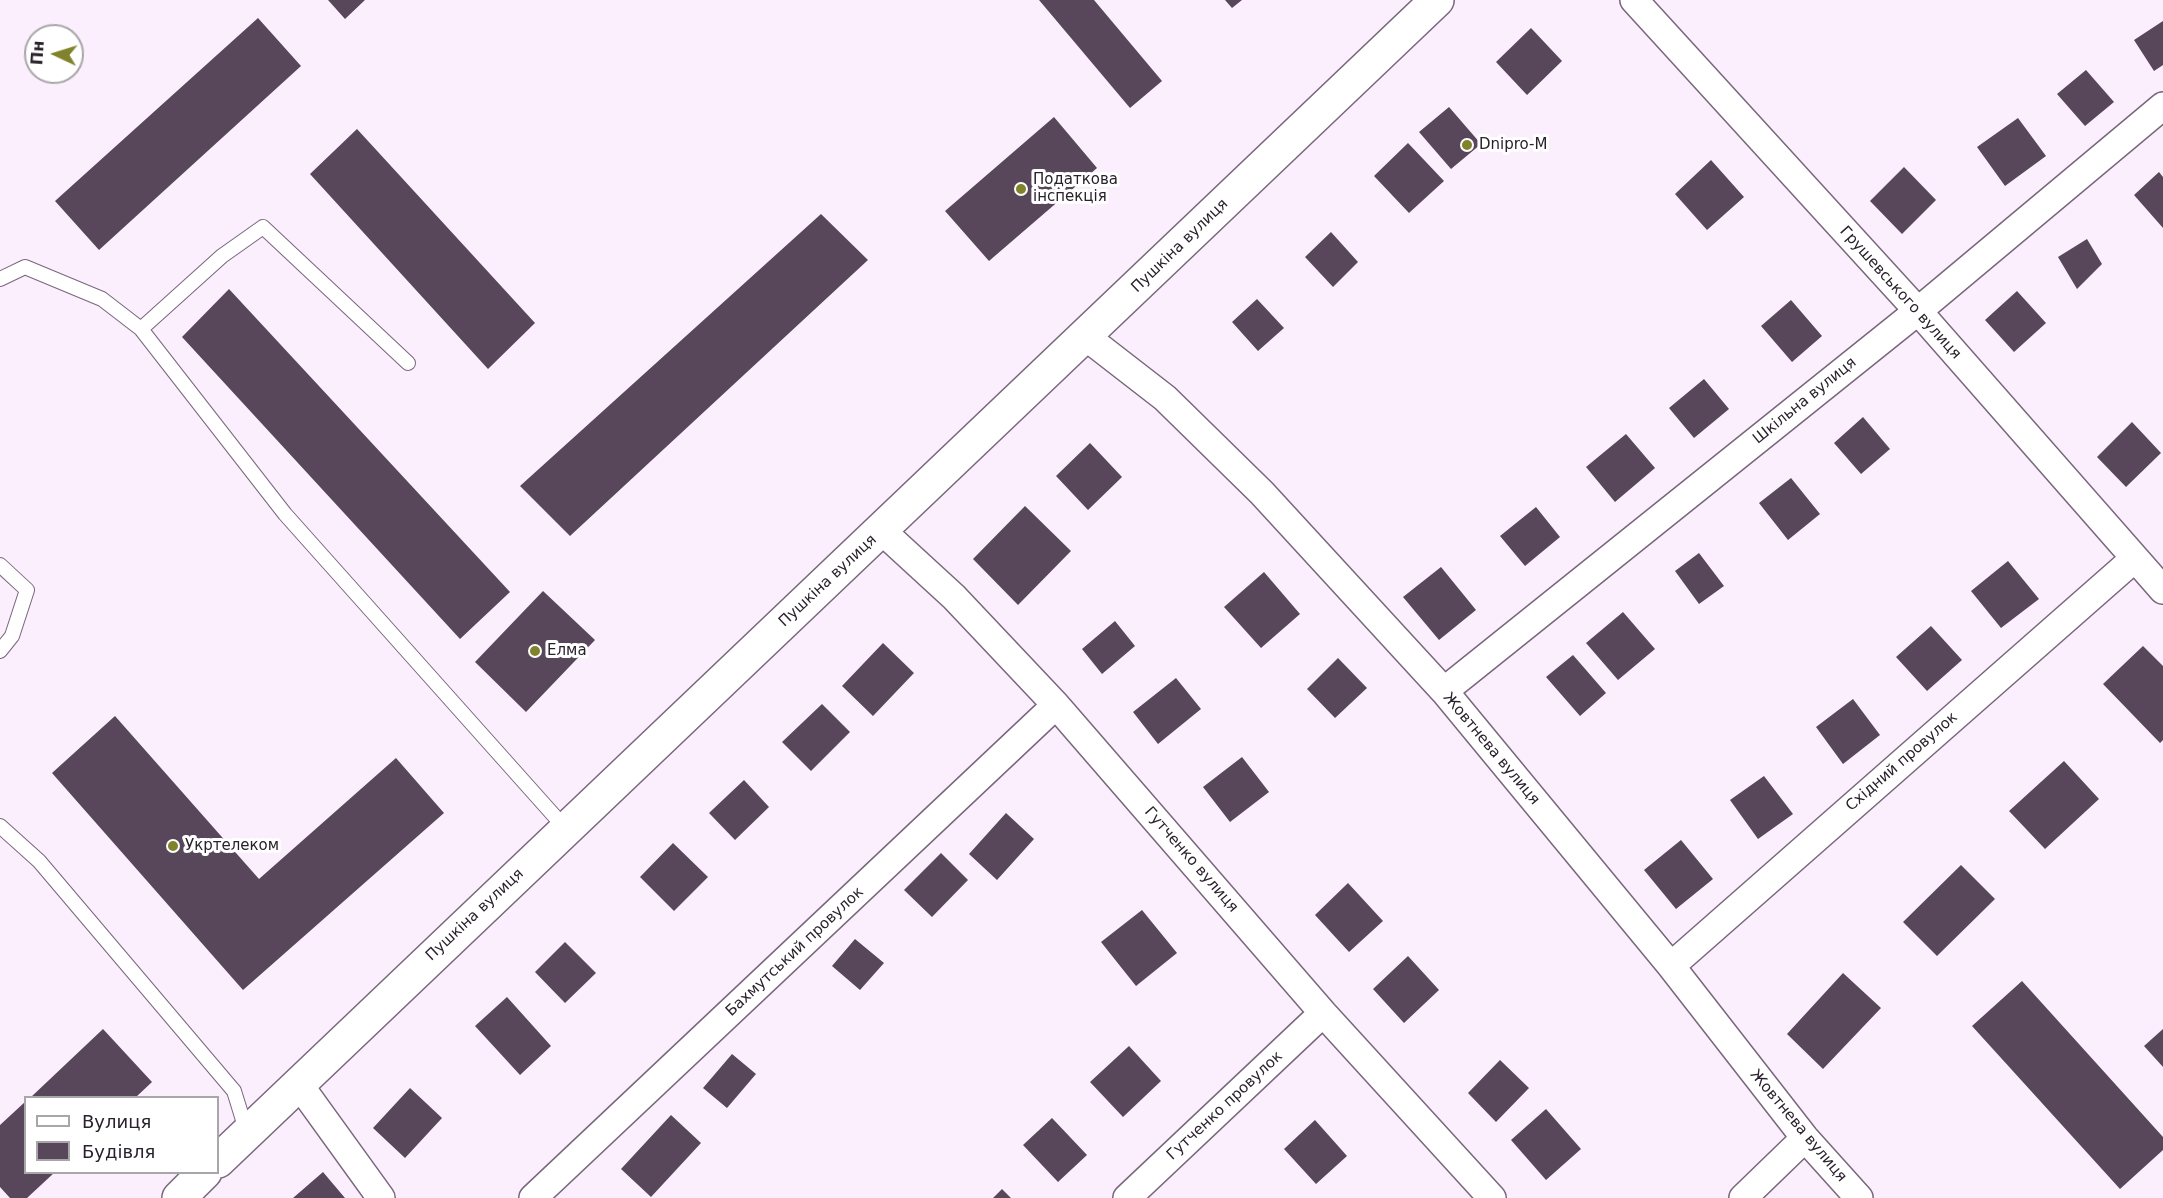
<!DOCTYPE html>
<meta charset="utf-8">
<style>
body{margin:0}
#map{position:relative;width:2163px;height:1198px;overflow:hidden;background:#fbeefd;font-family:"DejaVu Sans",sans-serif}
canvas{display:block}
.legend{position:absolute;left:24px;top:1096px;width:195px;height:78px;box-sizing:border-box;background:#fff;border:2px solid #a9a6aa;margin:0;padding:8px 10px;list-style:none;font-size:18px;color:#29212b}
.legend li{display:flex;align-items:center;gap:12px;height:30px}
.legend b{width:30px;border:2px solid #a9a6aa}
.north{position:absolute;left:24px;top:24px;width:60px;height:60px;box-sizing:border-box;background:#fff;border:2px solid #a9a6aa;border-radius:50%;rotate:274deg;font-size:16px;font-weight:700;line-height:24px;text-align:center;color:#29212b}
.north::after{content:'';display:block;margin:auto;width:21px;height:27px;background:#81822c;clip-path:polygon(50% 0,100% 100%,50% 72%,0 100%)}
</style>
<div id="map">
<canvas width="2163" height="1198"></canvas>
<ul class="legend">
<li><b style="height:8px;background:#fff"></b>Вулиця</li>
<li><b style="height:16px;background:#58465b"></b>Будівля</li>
</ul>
<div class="north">Пн</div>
</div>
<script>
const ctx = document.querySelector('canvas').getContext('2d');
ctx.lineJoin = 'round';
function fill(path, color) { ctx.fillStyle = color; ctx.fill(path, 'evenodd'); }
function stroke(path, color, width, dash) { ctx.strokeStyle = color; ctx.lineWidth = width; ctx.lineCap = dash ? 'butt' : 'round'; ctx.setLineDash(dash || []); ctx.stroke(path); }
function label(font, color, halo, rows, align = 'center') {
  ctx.font = font + ' "DejaVu Sans",sans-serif'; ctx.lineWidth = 6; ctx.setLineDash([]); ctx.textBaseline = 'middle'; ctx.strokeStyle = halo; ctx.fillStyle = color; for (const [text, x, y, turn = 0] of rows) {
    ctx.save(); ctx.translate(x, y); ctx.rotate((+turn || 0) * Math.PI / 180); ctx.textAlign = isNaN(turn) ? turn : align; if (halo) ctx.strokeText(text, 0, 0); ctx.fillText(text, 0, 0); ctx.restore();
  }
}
const building = new Path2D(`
 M328,0H365L345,19Z
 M1039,0H1094L1162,81L1130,108Z
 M1225,0H1242L1232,8Z
 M258,18L301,66L99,250L55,201Z
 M2163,21V65L2154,71L2134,40Z
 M1531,28L1562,61L1527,95L1496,62Z
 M2086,70L2114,102L2085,126L2057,94Z
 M1449,107L1481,144L1451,169L1419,132Z
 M1054,117L1097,168L989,261L945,211Z
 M2018,118L2046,156L2005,186L1977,147Z
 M357,129L535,323L488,369L310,174Z
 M1408,143L1444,181L1409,213L1374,176Z
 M1711,160L1744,197L1707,230L1675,194Z
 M1904,167L1936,200L1902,234L1870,201Z
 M2159,172L2163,177V228L2134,195Z
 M821,214L868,260L570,536L520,486Z
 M1331,232L1358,262L1333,287L1305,257Z
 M2087,239L2102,264L2077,289L2058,257Z
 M229,289L510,592L460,639L182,337Z
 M2017,291L2046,323L2014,352L1985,320Z
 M1257,299L1284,328L1258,351L1232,322Z
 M1791,300L1822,336L1792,362L1761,326Z
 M1704,379L1729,409L1694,438L1669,408Z
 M1863,417L1890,449L1861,474L1834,443Z
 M2132,422L2161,453L2126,487L2097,457Z
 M1626,434L1655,468L1615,502L1586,467Z
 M1090,443L1122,477L1088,510L1056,476Z
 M1791,478L1820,514L1788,540L1759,503Z
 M1025,506L1071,551L1018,605L973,559Z
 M1536,507L1560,537L1525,566L1500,536Z
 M1699,553L1724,586L1699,604L1675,571Z
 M2008,561L2039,599L2001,628L1971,591Z
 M1441,567L1476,610L1439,640L1403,597Z
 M1264,572L1300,614L1261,648L1224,607Z
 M543,591L595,640L526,712L475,662Z
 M1623,612L1655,649L1618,680L1586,643Z
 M1115,621L1135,646L1102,674L1082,649Z
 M1931,626L1962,660L1927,691L1896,657Z
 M883,643L914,673L873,716L842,686Z
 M2143,646L2163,666V740L2160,743L2103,684Z
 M1573,655L1606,693L1580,716L1546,677Z
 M1338,658L1367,688L1335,718L1307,689Z
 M1176,678L1201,709L1158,744L1133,712Z
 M1853,699L1880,735L1843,764L1816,727Z
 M822,704L850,732L811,771L782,742Z
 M115,716L259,879L396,758L444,813L243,990L52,773Z
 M1242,757L1269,792L1230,822L1203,787Z
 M2064,761L2099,799L2045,849L2009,811Z
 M1764,776L1793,814L1758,839L1730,800Z
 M744,780L769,807L735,840L709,813Z
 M1006,813L1034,839L997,880L969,854Z
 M1681,840L1713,879L1676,909L1644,870Z
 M673,843L708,877L674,911L640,877Z
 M941,853L968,880L932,917L904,890Z
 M1961,865L1995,899L1937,956L1903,922Z
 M1348,883L1383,921L1349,952L1315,915Z
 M1142,910L1177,953L1136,986L1101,942Z
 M855,939L884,963L860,990L832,966Z
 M565,942L596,973L565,1003L535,972Z
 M1408,956L1439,990L1404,1023L1373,989Z
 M1843,973L1881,1008L1823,1069L1787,1034Z
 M2022,981L2163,1137V1150L2120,1189L1972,1026Z
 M507,997L551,1046L520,1075L475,1026Z
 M103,1029L152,1082L135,1098H30Z
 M2163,1029V1067L2144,1046Z
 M1129,1046L1161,1081L1123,1117L1090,1082Z
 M732,1054L756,1074L727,1108L703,1088Z
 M1500,1060L1529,1088L1496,1122L1468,1093Z
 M410,1088L442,1118L405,1158L373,1128Z
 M26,1101V1172H55L27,1198H10L0,1187V1125Z
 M1546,1109L1581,1149L1546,1180L1511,1140Z
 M671,1115L701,1143L651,1197L621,1169Z
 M1052,1118L1087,1155L1058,1182L1023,1145Z
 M1315,1120L1347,1156L1316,1184L1284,1149Z
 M323,1172L345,1198H293Z
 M1002,1189L1011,1198H993Z`);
const service = new Path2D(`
 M0,279L25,267L102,299L141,329L222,256L263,227L408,363
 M141,329L285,514L566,829
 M0,565L27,590L12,636L0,651
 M0,826L39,861L234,1091L247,1133`);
const minor = new Path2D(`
 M1634,0L1918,311L2163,590
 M1085,336L1165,398L1262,493L1444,691L1671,966L1805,1138L1859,1198
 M881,530L954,597L1056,705L1323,1013L1492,1198
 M1444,691L1918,311L2163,106
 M1671,966L2134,559
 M298,1083L381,1198
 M533,1198L1056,705
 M1127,1198L1323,1013
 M1743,1198L1805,1138`);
const secondary = new Path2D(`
 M218,1161L1437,0
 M179,1198L205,1172`);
const markers = [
 [1467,145,6,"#81822c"],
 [1021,189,6,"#81822c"],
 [535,651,6,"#81822c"],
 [173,846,6,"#81822c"]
];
const poiNames = [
 ["Dnipro-M",1479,145],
 ["Податкова",1033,180],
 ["інспекція",1033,197],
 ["Елма",547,651],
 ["Укртелеком",185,846]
];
const streetNames = [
 ["Пушкіна вулиця",1180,246,-44],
 ["Грушевського вулиця",1900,293,48],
 ["Шкільна вулиця",1805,401,-39],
 ["Пушкіна вулиця",828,581,-43],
 ["Жовтнева вулиця",1491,749,50],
 ["Східний провулок",1902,762,-41],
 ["Гутченко вулиця",1191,860,49],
 ["Пушкіна вулиця",475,915,-43],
 ["Бахмутський провулок",795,952,-43],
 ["Гутченко провулок",1225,1106,-43],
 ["Жовтнева вулиця",1798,1126,50]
];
fill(building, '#58465b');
stroke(service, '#79667d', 16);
stroke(minor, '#79667d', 30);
stroke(secondary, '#79667d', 36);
stroke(service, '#fff', 14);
stroke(minor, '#fff', 27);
stroke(secondary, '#fff', 33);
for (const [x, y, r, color] of markers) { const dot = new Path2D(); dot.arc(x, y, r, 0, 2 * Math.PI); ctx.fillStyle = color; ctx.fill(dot); stroke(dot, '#fff', 2); }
label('15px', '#29212b', '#fff', poiNames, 'left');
label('15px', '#29212b', '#fff', streetNames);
</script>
